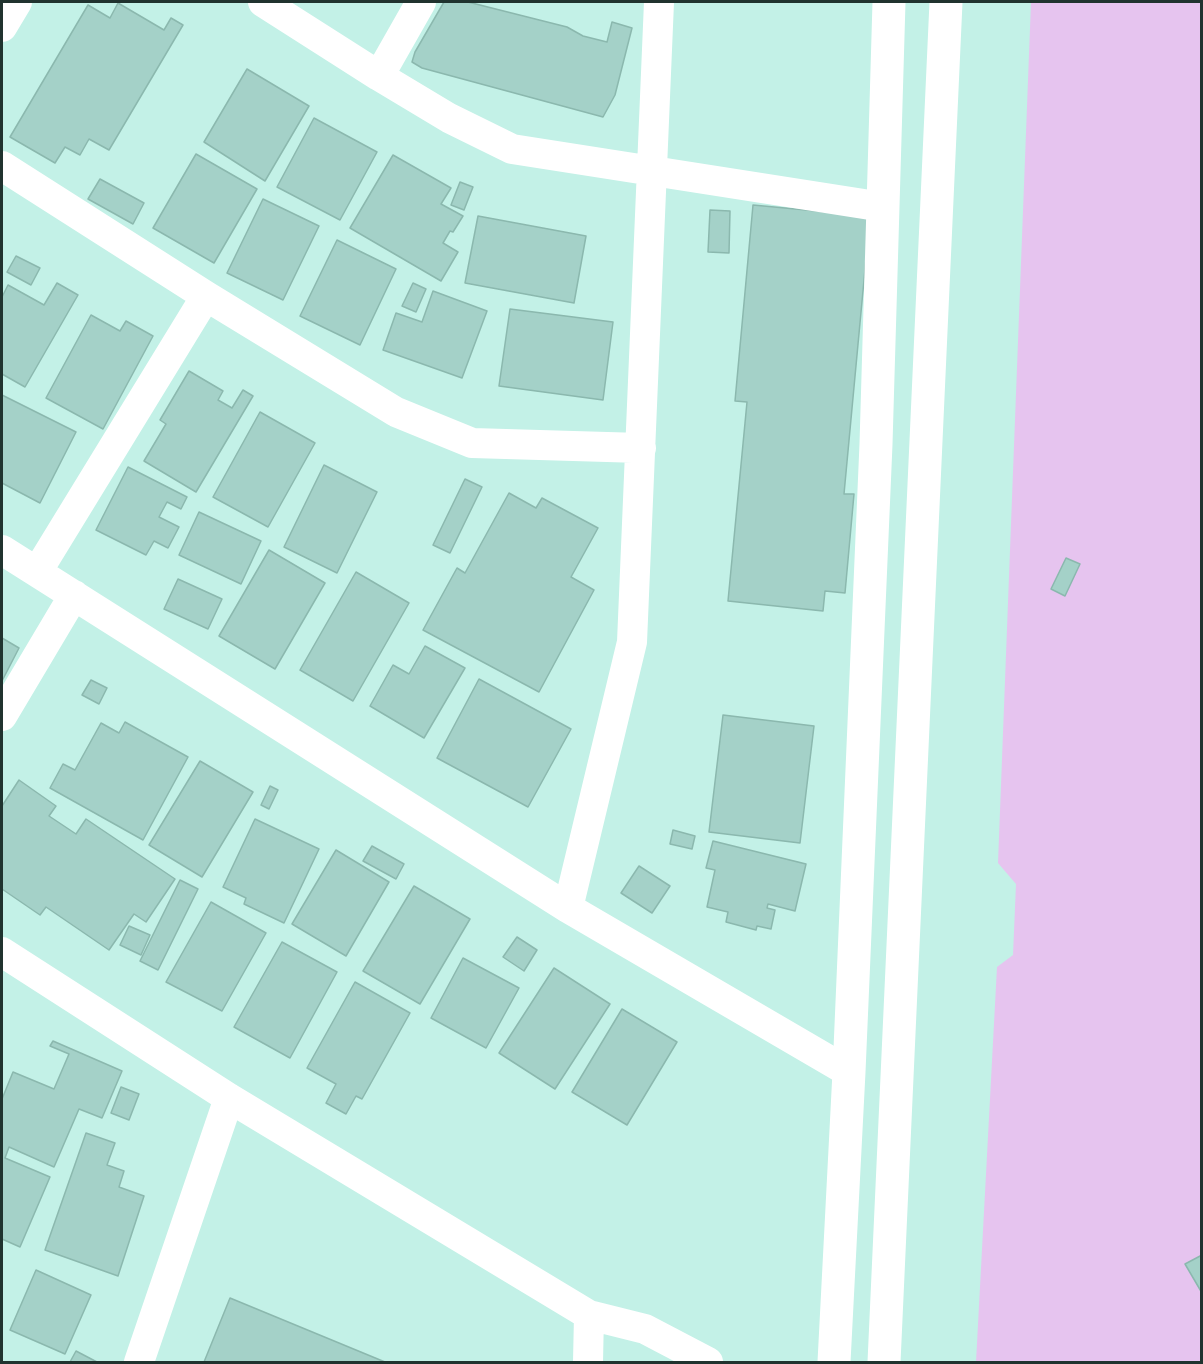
<!DOCTYPE html>
<style>
body{margin:0}
#map{position:relative;width:1203px;height:1364px;overflow:hidden;background:#c3f1e7;font-family:Cabin,sans-serif}
canvas{display:block}
.frame{position:absolute;inset:0;border:3px solid #20332f;pointer-events:none}
</style>
<div id="map">
<canvas width="1203" height="1364"></canvas>
<div class="frame"></div>
</div>
<script>
const ctx = document.querySelector('canvas').getContext('2d');
ctx.lineJoin = 'round';
function fill(path, color) { ctx.fillStyle = color; ctx.fill(path, 'evenodd'); }
function stroke(path, color, width, dash) { ctx.strokeStyle = color; ctx.lineWidth = width; ctx.lineCap = dash ? 'butt' : 'round'; ctx.setLineDash(dash || []); ctx.stroke(path); }
const green = new Path2D(`
 M1031,2H1201V1362H976L997,967L1013,955L1016,884L998,863Z`);
const building = new Path2D(`
 M444,2H468L567,27L583,36L607,42L612,22L632,28L615,95L603,117L422,68L412,62L415,52Z
 M118,3L164,30L171,18L183,25L109,150L89,139L80,155L65,147L55,163L10,137L88,5L110,18Z
 M247,69L309,106L265,181L204,142Z
 M314,118L377,152L340,220L277,187Z
 M196,154L257,189L214,263L153,228Z
 M393,155L451,188L441,204L463,216L453,232L450,231L443,243L458,252L441,281L350,228Z
 M100,179L144,203L133,224L88,199Z
 M460,182L473,187L464,210L451,205Z
 M263,199L319,226L283,300L227,273Z
 M753,205L870,216L844,494H854L845,593L825,591L823,611L728,601L747,402L735,401Z
 M710,210L730,211L729,253L708,252Z
 M478,216L586,236L574,303L465,283Z
 M337,240L396,269L360,345L300,316Z
 M16,256L40,268L31,285L7,272Z
 M57,283L78,295L25,387L2,374V297L8,285L44,305Z
 M413,283L426,289L416,312L402,306Z
 M433,291L487,311L462,378L383,350L396,313L422,322Z
 M510,309L613,322L603,400L499,386Z
 M91,315L120,331L126,321L153,336L103,429L46,398Z
 M189,371L223,391L218,400L232,408L243,390L253,396L196,492L144,461L166,424L160,420Z
 M2,395L76,432L40,503L2,483Z
 M260,412L315,443L268,527L213,497Z
 M324,465L377,492L337,573L284,547Z
 M128,467L187,497L181,509L167,502L159,517L179,527L168,548L154,541L146,555L96,530Z
 M465,479L482,487L450,553L433,545Z
 M509,493L536,508L542,498L598,528L571,577L594,590L539,692L423,630L457,568L465,573Z
 M199,512L261,541L241,584L179,555Z
 M269,550L325,583L275,669L219,636Z
 M1066,558L1080,564L1065,596L1051,589Z
 M356,572L409,603L353,701L300,670Z
 M178,579L222,599L208,629L164,609Z
 M2,638L19,648L2,681Z
 M425,646L465,668L424,738L370,706L393,665L409,674Z
 M479,679L571,729L528,807L437,758Z
 M91,680L107,688L99,704L82,695Z
 M723,715L814,726L800,843L709,832Z
 M125,722L188,757L143,840L50,788L63,764L75,770L101,723L119,733Z
 M200,761L253,792L202,877L149,845Z
 M19,780L56,806L49,816L76,834L86,819L175,879L146,922L134,914L109,950L46,907L40,915L2,889V806Z
 M270,786L278,790L269,809L261,805Z
 M255,819L319,849L284,923L244,904L246,898L223,887Z
 M673,830L695,836L692,849L670,844Z
 M713,841L806,864L795,911L768,904L767,908L775,910L771,929L757,926L756,930L726,922L728,912L707,907L715,870L706,868Z
 M372,846L404,864L396,879L363,861Z
 M336,850L389,882L346,956L292,924Z
 M639,866L670,886L652,913L621,893Z
 M180,880L198,889L158,970L140,961Z
 M414,886L470,919L420,1004L363,971Z
 M211,902L266,933L222,1011L166,982Z
 M129,926L150,935L141,955L120,945Z
 M517,937L537,950L524,971L503,957Z
 M282,942L337,972L290,1058L234,1027Z
 M463,958L519,988L486,1048L431,1018Z
 M554,968L610,1004L555,1089L499,1053Z
 M355,982L410,1013L362,1099L356,1096L346,1114L326,1103L336,1084L307,1068Z
 M622,1009L677,1042L627,1125L572,1092Z
 M53,1041L122,1071L102,1118L79,1109L54,1167L9,1147L5,1158L50,1177L20,1247L2,1239V1099L13,1072L54,1089L69,1054L50,1046Z
 M121,1087L139,1094L129,1120L111,1113Z
 M86,1133L115,1143L107,1165L124,1171L119,1187L144,1196L118,1276L45,1250Z
 M1202,1255V1293L1185,1264Z
 M36,1270L91,1295L65,1354L10,1330Z
 M230,1298L385,1362H204Z
 M76,1351L97,1362H70Z`);
const minor = new Path2D(`
 M263,2L379,76L449,118L512,149L883,207
 M2,27L17,2
 M379,76L421,2
 M2,166L206,296L396,412L472,443L641,448
 M2,550L568,908L849,1072
 M37,572L206,296
 M2,716L74,595
 M568,908L632,642L659,2
 M2,952L229,1098L589,1315L588,1362
 M589,1315L645,1329L708,1362
 M139,1362L229,1098`);
const tertiary = new Path2D(`
 M834,1362L849,1072L876,444L889,2
 M884,1362L946,2`);
fill(green, '#e6c4ef');
fill(building, '#a4d1c8');
stroke(building, '#8bb8ae', 1.5);
stroke(minor, '#fff', 30);
stroke(tertiary, '#fff', 33);
</script>
